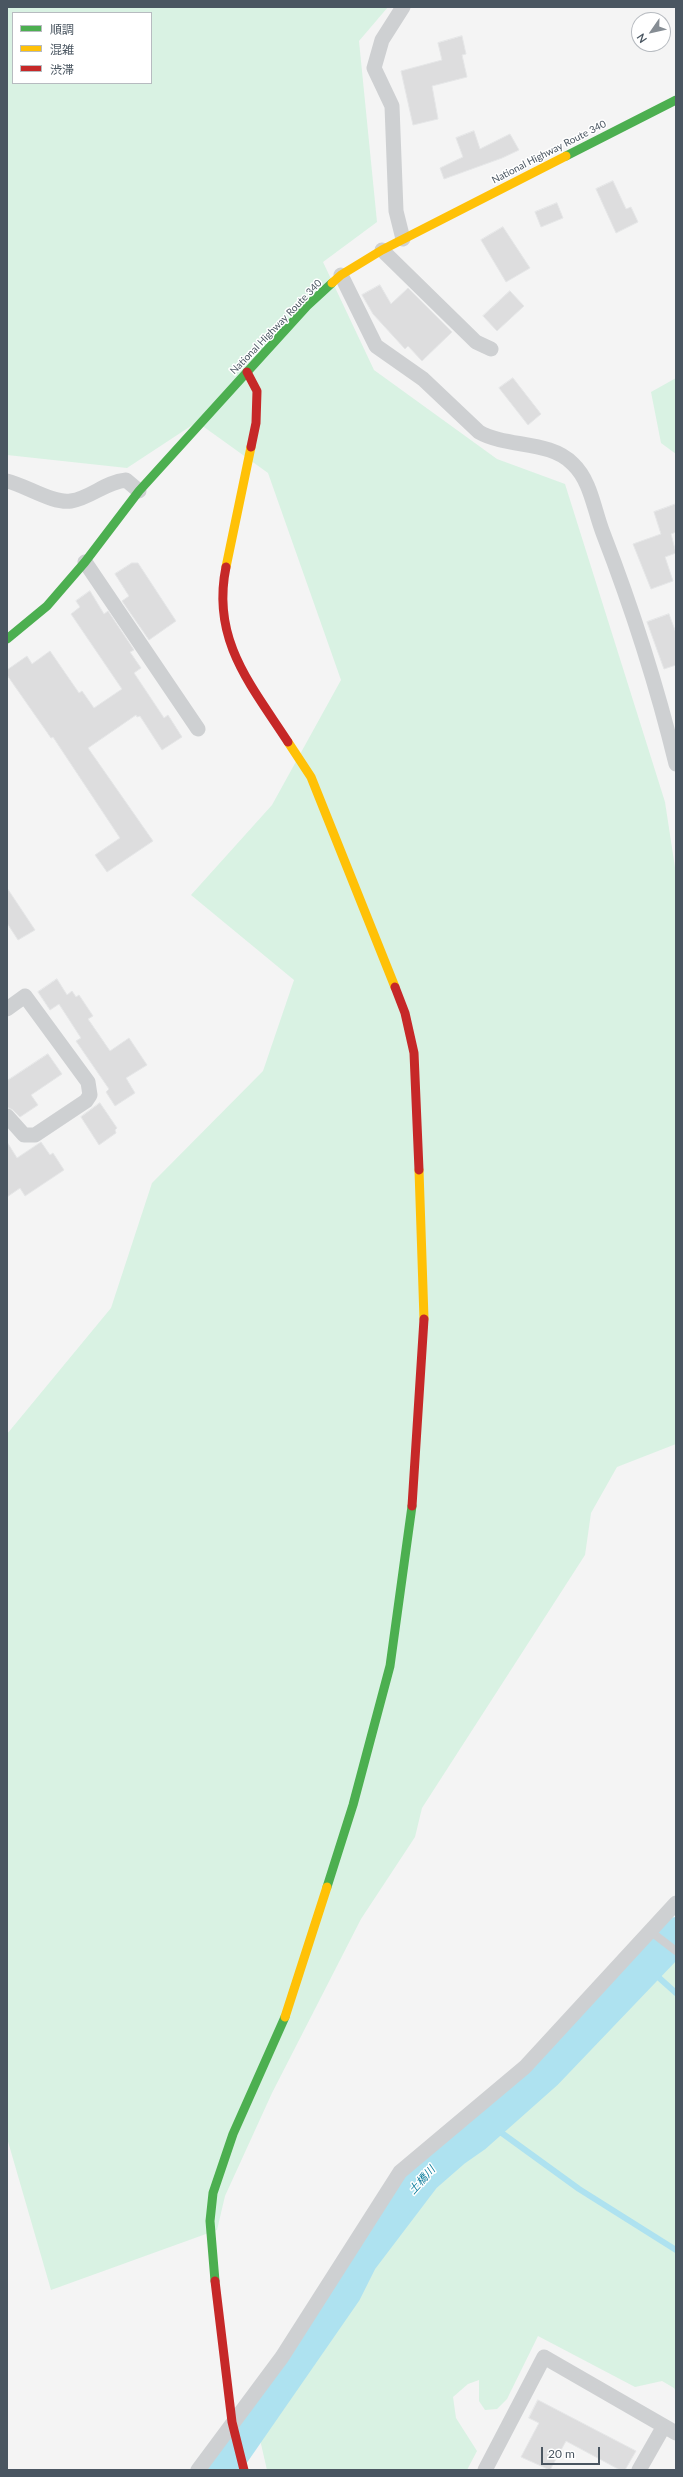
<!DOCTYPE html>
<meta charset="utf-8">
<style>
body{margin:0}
#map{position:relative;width:683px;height:2477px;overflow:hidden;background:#f4f4f4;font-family:Lato,"Noto Sans JP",sans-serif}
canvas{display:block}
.frame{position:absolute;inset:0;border:8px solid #4a5661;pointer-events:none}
.legend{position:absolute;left:12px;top:12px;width:140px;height:72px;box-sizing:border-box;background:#fff;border:1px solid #b7bbc0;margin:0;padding:5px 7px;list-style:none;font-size:12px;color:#4a5661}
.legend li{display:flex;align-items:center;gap:8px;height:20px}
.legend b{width:20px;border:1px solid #b7bbc0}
.north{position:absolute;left:631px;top:12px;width:40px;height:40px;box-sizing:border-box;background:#fff;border:1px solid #b7bbc0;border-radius:50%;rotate:236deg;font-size:11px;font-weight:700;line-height:16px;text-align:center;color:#4a5661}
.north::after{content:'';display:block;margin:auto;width:14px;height:18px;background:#868d94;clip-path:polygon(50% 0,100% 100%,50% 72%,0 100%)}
.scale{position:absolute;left:541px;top:2447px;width:59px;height:18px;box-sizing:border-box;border:2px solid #4a5661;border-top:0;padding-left:5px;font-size:12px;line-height:14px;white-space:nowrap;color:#4a5661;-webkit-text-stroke:3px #fff;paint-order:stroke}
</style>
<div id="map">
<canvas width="683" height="2477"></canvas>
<div class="frame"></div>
<ul class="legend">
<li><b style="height:5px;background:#4caf50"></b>順調</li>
<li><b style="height:5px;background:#ffc107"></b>混雑</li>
<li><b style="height:5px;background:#c62828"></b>渋滞</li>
</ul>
<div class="north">N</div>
<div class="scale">20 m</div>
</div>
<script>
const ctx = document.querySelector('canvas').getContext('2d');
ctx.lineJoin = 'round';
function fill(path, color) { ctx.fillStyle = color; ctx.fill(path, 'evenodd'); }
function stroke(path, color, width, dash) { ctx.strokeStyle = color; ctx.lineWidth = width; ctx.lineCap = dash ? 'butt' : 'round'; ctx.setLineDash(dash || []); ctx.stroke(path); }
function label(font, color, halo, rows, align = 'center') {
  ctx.font = font + ' Lato,"Noto Sans JP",sans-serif'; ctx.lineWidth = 3; ctx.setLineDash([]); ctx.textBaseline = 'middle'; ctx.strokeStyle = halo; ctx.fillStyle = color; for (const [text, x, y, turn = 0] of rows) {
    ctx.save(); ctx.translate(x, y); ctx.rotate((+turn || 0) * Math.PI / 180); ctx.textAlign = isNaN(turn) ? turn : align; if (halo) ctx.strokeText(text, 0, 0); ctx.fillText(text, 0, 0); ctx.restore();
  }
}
const green = new Path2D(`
 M7,7H388L359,41L377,222L323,262L374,370L497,459L565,484L665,802L676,874V1444L617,1467L591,1513L585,1555L422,1808L415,1837L361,1919L272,2093L225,2196L217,2230L51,2290L7,2138V1434L111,1308L152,1183L263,1071L294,980L191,895L272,805L341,680L268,473L197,422L127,468L7,455ZM13,13H151V83H13Z
 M676,378V454L661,443L651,392Z
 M676,1944V2392L674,2388L662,2381L635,2387L538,2336L507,2399L497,2409L485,2410L479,2401V2380L468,2384L453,2397L456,2418L477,2451L467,2470H267L258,2431L380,2247L429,2180L485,2137L644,1985Z`);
const stream = new Path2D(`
 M647,1967L676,1993
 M488,2123L579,2189L676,2250`);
const river = new Path2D(`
 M220,2470L344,2291L360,2259L423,2176L454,2149L474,2135L545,2072L676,1935`);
const building = new Path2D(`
 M462,36L466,54L462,55L467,77L432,86L438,119L413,125L401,71L442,60L438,43Z
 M474,131L480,149L510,134L519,150L502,158L444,179L440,168L463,157L456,138Z
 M613,181L626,209L631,207L638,222L616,233L596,189Z
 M557,203L563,218L541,227L535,212Z
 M503,227L530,268L506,282L481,240Z
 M380,285L391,304L408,288L452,332L422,361L408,346L405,349L373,314L362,295Z
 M510,291L524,306L497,331L483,316Z
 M513,378L541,414L528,425L499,388Z
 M676,504V532L671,534L676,553L665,557L673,581L651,589L633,544L661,534L654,512Z
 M132,563H138L176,621L149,640L122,601L129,596L115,574Z
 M90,591L104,614L108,611L134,650L130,652L141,668L134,673L164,718L168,715L182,737L162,750L140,716L137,717L136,715L88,748L153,841L107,872L95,855L120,838L53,737L51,738L7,675V670L27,656L32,664L50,651L79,693L82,691L94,708L122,689L71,614L80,607L76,601Z
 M669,614L676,633V665L664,669L647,622Z
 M7,888L35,930L18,940L7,923Z
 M57,979L67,995L72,991L76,997L79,995L93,1016L88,1019L110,1051L129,1038L147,1065L126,1078L135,1093L115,1106L106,1092L109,1089L76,1041L81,1038L59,1004L50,1010L38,992Z
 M48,1054L62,1074L31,1095L38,1105L20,1117L13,1110L7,1107V1081Z
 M100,1103L117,1128L115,1130L116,1133L99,1145L81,1117Z
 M7,1142L17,1158L41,1142L50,1155L53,1153L64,1170L25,1196L20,1188L7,1197Z
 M538,2400L636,2451L625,2470H620L566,2441L550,2470L521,2457L539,2423L529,2418Z`);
const lane = new Path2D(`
 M650,1931L676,1951`);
const street = new Path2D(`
 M403,239L396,211L392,106L374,68L382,40L403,7
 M382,250L476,342L491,349
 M341,275L376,346L423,379L479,432C507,448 550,440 573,464C591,481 594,510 603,533C632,608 657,686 676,764
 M7,481C25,485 53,504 71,501C91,498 105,482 126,480L139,491
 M85,562L198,729
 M7,1009L25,996L88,1082L90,1095L86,1101L35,1135H24L7,1116
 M198,2470L282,2357L400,2172L525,2067L676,1903
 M485,2470L544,2357L676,2433
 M639,2470L664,2426`);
const fast = new Path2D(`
 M566,156L676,100
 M7,639L47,606L85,562L139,491L307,306L332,283
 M327,1887L353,1805L390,1666L412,1506
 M215,2281L210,2221L213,2193L233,2134L285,2017`);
const slow = new Path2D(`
 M332,283L341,275L382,250L566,156
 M226,567L251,447
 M288,742L311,777L395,987
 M419,1170L424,1319
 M285,2017L327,1887`);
const jam = new Path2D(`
 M247,372L257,391L256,423L251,447
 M226,567C211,640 251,685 288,742
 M395,987L405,1013L414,1053L419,1170
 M412,1506L424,1319
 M215,2281L232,2422L244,2470`);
const streetNames = [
 ["National Highway Route 340",549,152,-27],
 ["National Highway Route 340",276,327,-46]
];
const waterNames = [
 ["土橋川",422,2180,-48]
];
fill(green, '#d9f2e3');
stroke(stream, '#aee2f0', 6);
stroke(river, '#aee2f0', 36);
fill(building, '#ddddde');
stroke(building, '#e5e6e7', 1);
stroke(lane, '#ced0d2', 8);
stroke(street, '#ced0d2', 15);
stroke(fast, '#4caf50', 9);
stroke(slow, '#ffc107', 9);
stroke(jam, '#c62828', 9);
label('10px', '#4a5661', '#fff', streetNames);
label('italic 11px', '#0c7c9b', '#fff', waterNames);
</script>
